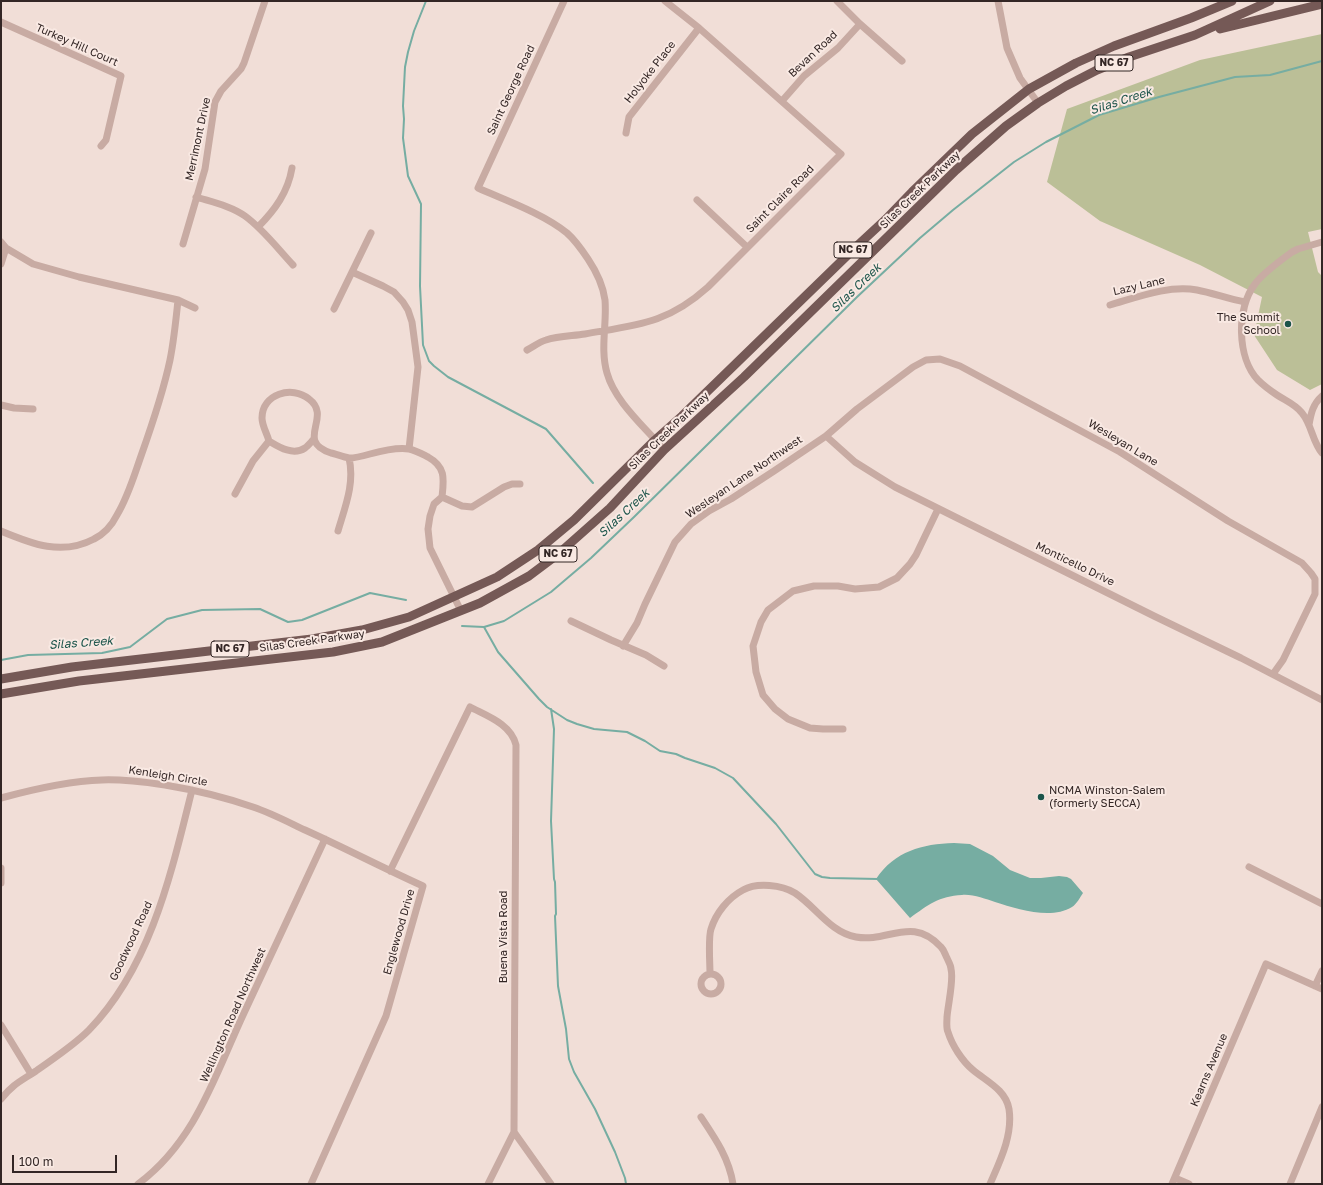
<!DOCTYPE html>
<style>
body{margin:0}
#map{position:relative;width:1323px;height:1185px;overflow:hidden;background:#f1ded7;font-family:"Golos Text",sans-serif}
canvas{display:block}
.frame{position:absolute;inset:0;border:2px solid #332625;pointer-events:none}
.scale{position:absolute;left:12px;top:1155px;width:105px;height:18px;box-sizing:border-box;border:2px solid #332625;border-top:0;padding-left:5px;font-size:12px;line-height:14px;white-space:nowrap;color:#332625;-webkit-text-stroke:3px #f9e9e3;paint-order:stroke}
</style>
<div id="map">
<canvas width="1323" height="1185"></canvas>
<div class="frame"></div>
<div class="scale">100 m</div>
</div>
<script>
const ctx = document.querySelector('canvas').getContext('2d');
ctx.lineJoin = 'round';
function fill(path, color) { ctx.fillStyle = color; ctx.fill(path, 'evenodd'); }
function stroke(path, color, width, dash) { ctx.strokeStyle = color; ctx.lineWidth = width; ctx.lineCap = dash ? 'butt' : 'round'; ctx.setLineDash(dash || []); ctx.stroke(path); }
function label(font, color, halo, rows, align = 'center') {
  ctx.font = font + ' "Golos Text",sans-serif'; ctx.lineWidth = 4; ctx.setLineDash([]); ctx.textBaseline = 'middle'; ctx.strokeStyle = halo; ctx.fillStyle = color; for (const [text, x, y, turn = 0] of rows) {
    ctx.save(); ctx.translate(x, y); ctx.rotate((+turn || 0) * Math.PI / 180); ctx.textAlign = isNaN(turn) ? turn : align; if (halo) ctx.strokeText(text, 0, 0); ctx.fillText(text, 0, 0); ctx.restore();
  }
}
const green = new Path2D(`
 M1322,34V229L1308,232L1318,272L1322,276V384L1310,390L1277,370L1254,335L1262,297L1200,265L1100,221L1047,182L1067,109L1200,60Z`);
const water = new Path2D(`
 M954,843L970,844L993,856L1010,870L1030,878H1041L1059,876L1067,877L1071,879L1083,893C1080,897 1077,904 1072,907C1051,920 1017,909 995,902C985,899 973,894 962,895C939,896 928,905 910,918L876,879C895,851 922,844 954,843Z`);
const stream = new Path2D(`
 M426,1L414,31L408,52L405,67L403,106L404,119L403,138L408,176L421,204L420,286L423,345L429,361L434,366L448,377L546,429L593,483
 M462,626L484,627L504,621L551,592L591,558L634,517L857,297L920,238L953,210L1014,162L1046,142L1099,115L1159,97L1235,77L1270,75L1322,61
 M484,627L498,652L539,699L547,707L567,720L577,724L594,729L627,732L645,741L660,751L676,754L685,758L715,768L733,778L776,824L815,874L822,877L830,878L878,879
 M1,660L28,655L102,653L130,647L167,619L202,610L260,609L288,622L302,620L370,593L406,600
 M551,709L554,729L551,821L554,879L555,882L556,914L555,916L558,986L566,1029L569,1059L574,1072L595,1109L615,1152L625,1178L626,1184`);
const minor = new Path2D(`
 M564,1L478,188C505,200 544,214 567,233C575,240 582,250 588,259C596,271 603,285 605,300C607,324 600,349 607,373C615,402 645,427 664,450
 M837,1L860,24L902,61
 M998,1L1007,48L1020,78L1038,103
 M1,22L121,76L106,140L101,146
 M782,101L804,76L838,48L860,24
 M626,133L629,117L699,28
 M196,197C212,202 231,206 245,216C263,229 278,249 293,265
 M697,200L747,247
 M258,227C275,210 288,192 292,168
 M1,242L6,248L33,264L79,277L178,300L195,308
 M1322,242L1298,249L1292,252C1281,260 1262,274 1255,284C1236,308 1237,358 1258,380C1264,386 1271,391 1277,395C1286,401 1295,404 1302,413C1312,425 1312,441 1322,453
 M183,244L205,169L215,102L221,91L241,69L244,63L265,1
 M1,264L6,248
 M352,272L383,286L394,292L403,302L408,310L412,322L418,367L409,449
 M1110,305C1138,297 1168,285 1197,290C1213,293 1228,299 1245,302
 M334,309L371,233
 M527,350C533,347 539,342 546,340C558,336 572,336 585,334C637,325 667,324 708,287L841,154L699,28L665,1
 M1,405L14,408L33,409
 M1309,425C1311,413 1313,404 1322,396
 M826,436L855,462L895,487L1154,616L1241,658L1322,700
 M314,439C311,442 308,446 305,448C293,456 279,447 269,441C267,433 262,426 262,418C262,394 292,385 309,399C333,417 294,441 331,453C336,454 343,457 349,458C355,458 363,456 370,454C381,451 397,447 409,449C415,450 422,454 428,457C446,467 444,479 442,497L434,504L430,516L428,529L430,548L461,611
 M235,494L253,461L269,441
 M442,497L462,506L472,507L504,487L512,484H520
 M1,531C32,544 62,556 94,539C104,534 112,525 117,515C128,497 134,476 141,456C152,425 163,393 170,360C174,340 176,320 178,300
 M338,531C345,507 355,483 349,458
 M571,621L611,640L646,655L664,666
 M623,646L637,623L645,604L675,542L691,524L709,511L731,499L774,471L826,436L857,409L913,367L926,360L940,359L960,366L1120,452L1228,521L1302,563L1311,573L1315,579V594L1283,660L1273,674
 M843,729H823L810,728L788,719L775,709L763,695L756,672L753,646L761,622L768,610L793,591L814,586H838L855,589L879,587L897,578L910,564L916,555L938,509
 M1,798C34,789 68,781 102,780C123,779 144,782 165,785C195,790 224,797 253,807C271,813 288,822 305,830C345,848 383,868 423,886L386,1016L311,1184
 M1249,867L1322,904
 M1,868V883
 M390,871L470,707C487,716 511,724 516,745L514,1132L488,1184
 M701 984a10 10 0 1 1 20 0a10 10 0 1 1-20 0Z
 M710,974C710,963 708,938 711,929C716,913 728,898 743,890C757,882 782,885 795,893C816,907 830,932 856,937C888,943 912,915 941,947C944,950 945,954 947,958C948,961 951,965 951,969C954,980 948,1004 947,1017C947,1022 946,1028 948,1032C952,1045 962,1061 973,1070C986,1081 1006,1090 1009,1109C1013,1135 1000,1161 990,1184
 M1315,986L1322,971
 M1,1025L31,1074
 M1,1099C13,1084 21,1081 36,1071C54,1058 73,1046 89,1030C151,966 171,874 192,790
 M701,1117C715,1138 729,1158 733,1184
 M514,1132L551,1184
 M1175,1178L1189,1184
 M138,1184C196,1141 215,1075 244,1013C271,955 298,897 325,839
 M1172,1184L1266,964L1322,989
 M1290,1184L1322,1107`);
const major = new Path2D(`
 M1220,29L1322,4
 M1,679L72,667L312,639L362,630L409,617L497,577L538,550L574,520L655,440L682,416L858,245L885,220L912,192L972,134L1029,89L1076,63L1114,46L1191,18L1232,1
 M1,694L79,681L333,652L382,642L480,603L529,576L557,555L610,508L664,450L744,377L956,170L1006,126L1038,103L1066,86L1097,70L1129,57L1195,35L1270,1`);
const markers = [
 [1288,324,4,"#1b544a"],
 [1041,797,4,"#1b544a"]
];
const shields = [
 [1114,63,38],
 [853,250,38],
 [558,554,38],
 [230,649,38]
];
const shieldNames = [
 ["NC 67",1114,63],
 ["NC 67",853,250],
 ["NC 67",558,554],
 ["NC 67",230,649]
];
const streetNames = [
 ["Turkey Hill Court",77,45,24],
 ["Bevan Road",813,54,-43],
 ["Holyoke Place",650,72,-52],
 ["Saint George Road",511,90,-65],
 ["Merrimont Drive",198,139,-78],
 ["Silas Creek Parkway",920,190,-44],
 ["Saint Claire Road",780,199,-45],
 ["Lazy Lane",1139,286,-13],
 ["Silas Creek Parkway",669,431,-44],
 ["Wesleyan Lane",1123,443,31],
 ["Wesleyan Lane Northwest",744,477,-34],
 ["Monticello Drive",1075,564,26],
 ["Silas Creek Parkway",312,641,-8],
 ["Kenleigh Circle",168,776,9],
 ["Englewood Drive",399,932,-74],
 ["Buena Vista Road",504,937,-90],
 ["Goodwood Road",131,941,-65],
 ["Wellington Road Northwest",233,1015,-66],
 ["Kearns Avenue",1209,1070,-67]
];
const poiNames = [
 ["The Summit",1280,318],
 ["School",1280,331],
 ["NCMA Winston-Salem",1049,791,"left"],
 ["(formerly SECCA)",1049,804,"left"]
];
const waterNames = [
 ["Silas Creek",1121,101,-18],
 ["Silas Creek",856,288,-44],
 ["Silas Creek",624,513,-43],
 ["Silas Creek",81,643,-4]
];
fill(green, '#bbbf97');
fill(water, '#76ada2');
stroke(stream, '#76ada2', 2);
stroke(minor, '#c8aba3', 7);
stroke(major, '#755956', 9);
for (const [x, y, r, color] of markers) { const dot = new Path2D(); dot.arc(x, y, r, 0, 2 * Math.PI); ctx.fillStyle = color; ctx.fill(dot); stroke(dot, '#f9e9e3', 1.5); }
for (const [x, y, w] of shields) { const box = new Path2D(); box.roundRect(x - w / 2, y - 8, w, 16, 3); ctx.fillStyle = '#f9e9e3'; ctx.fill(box); stroke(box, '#332625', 1); }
label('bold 10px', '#332625', null, shieldNames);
label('11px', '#332625', '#f9e9e3', streetNames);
label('11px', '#332625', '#f9e9e3', poiNames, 'right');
label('italic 12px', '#1b544a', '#f9e9e3', waterNames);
</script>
